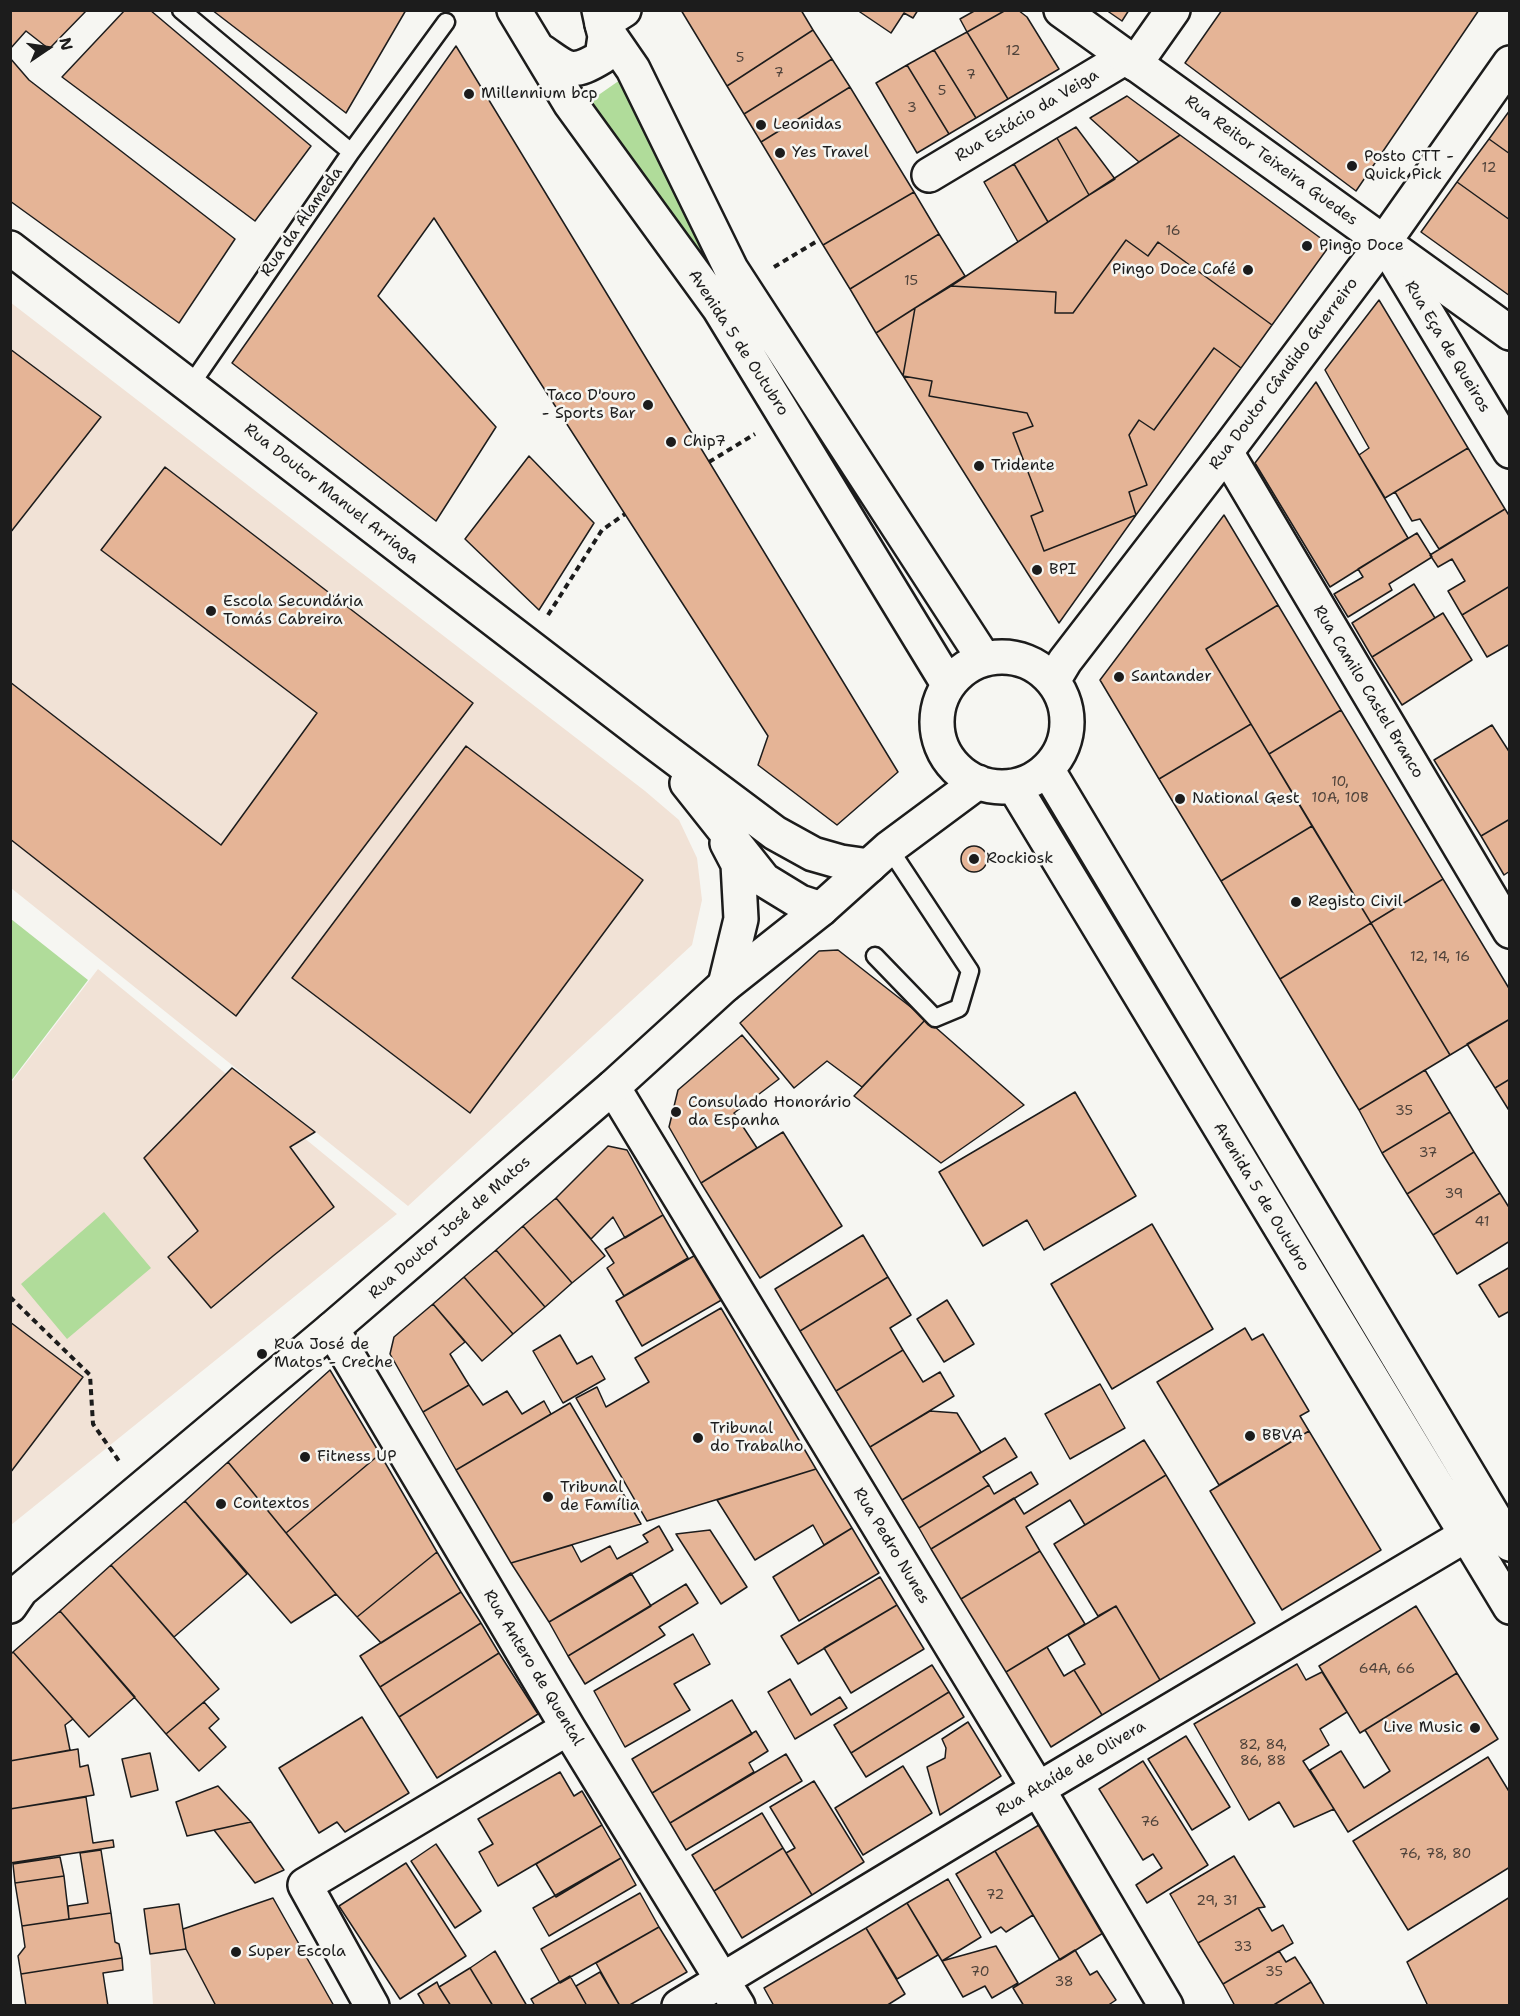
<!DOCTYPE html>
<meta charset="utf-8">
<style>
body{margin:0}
#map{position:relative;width:1520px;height:2016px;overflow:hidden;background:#f6f6f2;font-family:"Shantell Sans",sans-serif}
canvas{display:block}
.frame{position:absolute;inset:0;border:12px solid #1c1c1c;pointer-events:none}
.north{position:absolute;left:18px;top:18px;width:60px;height:60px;-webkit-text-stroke:4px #f6f6f2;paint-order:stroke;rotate:77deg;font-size:16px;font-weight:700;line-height:24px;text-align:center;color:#1c1c1c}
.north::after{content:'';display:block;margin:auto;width:21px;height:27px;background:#1c1c1c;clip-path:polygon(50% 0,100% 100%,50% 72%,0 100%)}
</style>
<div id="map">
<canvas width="1520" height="2016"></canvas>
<div class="frame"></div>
<div class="north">N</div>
</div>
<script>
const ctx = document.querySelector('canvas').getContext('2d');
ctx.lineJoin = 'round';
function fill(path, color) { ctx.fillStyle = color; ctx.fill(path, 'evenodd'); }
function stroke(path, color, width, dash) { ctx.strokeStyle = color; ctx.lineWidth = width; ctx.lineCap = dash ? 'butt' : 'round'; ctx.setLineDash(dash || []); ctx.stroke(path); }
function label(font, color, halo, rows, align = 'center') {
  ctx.font = font + ' "Shantell Sans",sans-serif'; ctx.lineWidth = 5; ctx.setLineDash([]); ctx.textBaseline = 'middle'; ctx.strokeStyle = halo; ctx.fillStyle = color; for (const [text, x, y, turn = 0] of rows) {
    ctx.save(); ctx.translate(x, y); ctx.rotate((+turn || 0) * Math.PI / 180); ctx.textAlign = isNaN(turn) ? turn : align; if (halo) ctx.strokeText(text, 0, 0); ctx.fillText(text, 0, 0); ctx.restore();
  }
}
const built = new Path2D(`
 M10,302L645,791L679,820L697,858L702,900L692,945L408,1206L11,888Z
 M98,969L397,1214L11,1525L10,1084Z
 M273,1898L334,2005H153L150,1954L186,1949L183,1929Z`);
const green = new Path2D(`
 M620,80L716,271L670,215L587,103Z
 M11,919L88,980L11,1081H10Z
 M104,1212L151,1268L67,1339L21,1284Z`);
const building = new Path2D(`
 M10,10H87L49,49L26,31L10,49Z
 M125,10H150L311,146L255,221L62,77Z
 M212,10H406L346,113Z
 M681,10H801L813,30L727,86Z
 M857,10H918L913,18L904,13L891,33Z
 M976,10H1006L967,32L960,19Z
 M1006,10H1018L1027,17L1059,69L1008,99L967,32Z
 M1106,10H1129L1122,21Z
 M1222,10H1479L1356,191L1185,63Z
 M813,30L832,59L744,114L727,86Z
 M967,32L1008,99L976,118L934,50Z
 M456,46L898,772L837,825L758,765L768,736L434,218L378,296L496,427L436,521L232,363Z
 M934,50L976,118L949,134L907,65Z
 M10,58L29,80L235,239L179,323L10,201Z
 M832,59L850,87L761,142L744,114Z
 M907,65L949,134L917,153L876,83Z
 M850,87L914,192L823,245L761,142Z
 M1127,96L1180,135L1139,162L1090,118Z
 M1510,110V154L1489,139Z
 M1076,127L1115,179L1089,195L1057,138Z
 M1180,135L1330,245L1272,325L1158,242L1148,256L1126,240L1073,313H1055L1056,292L951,286Z
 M1057,138L1089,195L1048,222L1014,164Z
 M1489,139L1510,154V220L1457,182Z
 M1014,164L1048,222L1018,242L984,182Z
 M1457,182L1510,220V296L1421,232Z
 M914,192L939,234L850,289L823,245Z
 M939,234L965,276L876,333L850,289Z
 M1126,240L1148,256L1158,242L1272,325L1241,368L1214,348L1154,430L1139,420L1129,435L1147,485L1129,492L1136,515L1044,551L1031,516L1043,511L1013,433L1033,426L1027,413L929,396L932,381L903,376L915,308L951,286L1056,292L1055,313H1073Z
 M1379,300L1468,448L1385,498L1359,455L1369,448L1325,370Z
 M915,308L903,376L932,381L929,396L1027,413L1033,426L1013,433L1043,511L1031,516L1044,551L1136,515L1059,623L876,333Z
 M1214,348L1241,368L1136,515L1129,492L1147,485L1129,435L1139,420L1154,430Z
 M10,349L101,417L10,533Z
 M1316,382L1408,538L1330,587L1255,463Z
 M1468,448L1505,509L1439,549L1420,519L1412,521L1395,492Z
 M529,456L594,523L539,610L465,539Z
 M165,467L473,703L236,1016L10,839V682L221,845L317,713L101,550Z
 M1505,509L1510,517V586L1462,615L1448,591L1465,581L1452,559L1438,567L1430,555Z
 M1224,515L1278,605L1206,649L1251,724L1159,779L1100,680Z
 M1417,533L1432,557L1389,584L1392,590L1348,617L1334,594L1363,577L1358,569Z
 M1414,584L1435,618L1372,657L1352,623Z
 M1510,586V644L1487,657L1462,615Z
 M1278,605L1341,710L1269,754L1206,649Z
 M1443,613L1472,660L1402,705L1372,657Z
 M1341,710L1443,879L1371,923L1269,754Z
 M1251,724L1312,826L1221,881L1159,779Z
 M1492,725L1510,753V819L1481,836L1434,760Z
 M466,746L643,880L470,1113L292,978Z
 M1510,819V871L1504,875L1481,836Z
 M1312,826L1371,923L1280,979L1221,881Z
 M961 859a13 13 0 1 1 26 0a13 13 0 1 1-26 0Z
 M1443,879L1510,990V1019L1450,1055L1371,923Z
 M1371,923L1450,1055L1359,1110L1280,979Z
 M838,950L926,1019L862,1087L827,1061L794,1088L740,1023L819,951Z
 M926,1019L1024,1105L941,1163L854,1096Z
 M1510,1019V1079L1495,1088L1467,1044Z
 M742,1035L779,1079L734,1113L757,1148L701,1183L669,1127L678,1090Z
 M232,1068L315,1132L290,1147L334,1207L273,1256L211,1308L168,1257L198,1231L144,1158Z
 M1425,1070L1450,1112L1382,1153L1359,1110Z
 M1510,1079V1112L1495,1088Z
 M1075,1092L1136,1196L1044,1250L1027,1220L983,1246L939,1172Z
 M1450,1112L1474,1152L1407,1194L1382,1153Z
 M783,1132L842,1226L760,1278L701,1183Z
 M608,1146L627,1150L663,1215L625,1238L613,1217L591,1239L556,1198Z
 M1474,1152L1500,1193L1433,1235L1407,1194Z
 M1500,1193L1510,1209V1241L1457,1274L1433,1235Z
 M556,1198L605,1256L572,1283L523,1226Z
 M663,1215L688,1258L624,1296L607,1268L614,1263L605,1249Z
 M1152,1224L1213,1329L1112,1389L1051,1284Z
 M523,1226L572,1283L545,1307L496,1250Z
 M863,1235L888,1277L800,1331L775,1289Z
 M496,1250L545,1307L513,1334L464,1277Z
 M699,1253L725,1298L642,1346L616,1301Z
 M1510,1267V1311L1499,1317L1479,1285Z
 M464,1277L513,1334L482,1361L433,1304Z
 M888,1277L911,1315L890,1328L903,1350L836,1391L800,1331Z
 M947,1300L974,1344L944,1362L917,1319Z
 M433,1304L465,1342L450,1354L469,1385L423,1412L390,1354L394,1337Z
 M721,1308L816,1469L647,1521L576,1398L597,1387L606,1407L649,1382L635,1358Z
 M10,1322L83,1377L10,1473Z
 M1245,1328L1252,1340L1263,1334L1309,1411L1300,1416L1309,1431L1219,1485L1157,1382Z
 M560,1335L577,1364L592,1356L605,1379L563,1403L533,1351Z
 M903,1350L923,1382L940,1372L954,1396L870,1447L836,1391Z
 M330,1370L380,1454L286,1533L228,1462Z
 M1100,1384L1125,1428L1070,1459L1045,1414Z
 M469,1385L483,1405L507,1391L522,1414L544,1401L551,1414L456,1470L423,1412Z
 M570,1403L641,1524L511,1563L456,1470Z
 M930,1411L957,1413L981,1452L902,1500L870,1447Z
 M1309,1431L1381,1550L1282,1610L1210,1491Z
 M1005,1438L1017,1457L983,1477L989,1485L919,1528L902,1500Z
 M1144,1440L1166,1475L1085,1525L1070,1500L1026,1527L1040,1551L961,1599L931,1549L1014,1498L1024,1514Z
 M380,1454L437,1552L357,1617L336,1594L286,1533Z
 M228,1462L336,1594L291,1623L185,1501Z
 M816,1469L852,1528L824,1545L813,1525L755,1560L717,1500Z
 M1031,1472L1038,1484L931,1549L919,1528L989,1485L994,1494Z
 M1166,1475L1255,1623L1160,1680L1116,1606L1098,1616L1054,1544Z
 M185,1501L247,1574L174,1637L111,1565Z
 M659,1526L673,1550L549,1622L511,1563L572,1545L581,1562L610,1546L617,1559L648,1542L643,1535Z
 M852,1528L879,1573L799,1621L773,1577Z
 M710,1530L747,1587L721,1604L676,1534Z
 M1040,1551L1085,1624L1006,1672L961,1599Z
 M437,1552L461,1592L381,1643L357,1617Z
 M111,1565L219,1689L166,1734L60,1611Z
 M631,1573L651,1606L568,1656L549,1622Z
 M880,1577L897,1605L798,1664L781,1636Z
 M686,1584L698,1603L659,1627L665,1635L585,1684L568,1656Z
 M461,1592L481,1623L380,1687L360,1656Z
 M897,1605L924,1649L851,1693L824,1648Z
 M1116,1606L1160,1680L1102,1715L1074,1670L1085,1664L1068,1635Z
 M1416,1606L1457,1673L1360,1733L1319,1666Z
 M60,1611L135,1697L89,1737L13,1652Z
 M481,1623L499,1653L399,1717L380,1687Z
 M693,1634L710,1664L674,1684L690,1710L625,1747L594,1691Z
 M1047,1647L1064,1676L1074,1670L1102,1715L1051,1747L1006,1672Z
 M13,1652L73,1719L65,1725L70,1750L10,1761V1655Z
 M499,1653L538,1714L437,1778L399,1717Z
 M1297,1664L1306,1680L1322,1672L1347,1712L1320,1729L1329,1745L1303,1761L1334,1809L1294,1827L1279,1802L1249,1820L1194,1724Z
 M932,1665L949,1692L851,1753L834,1725Z
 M1457,1673L1498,1739L1348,1832L1310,1770L1341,1751L1364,1788L1390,1771L1365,1730Z
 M790,1679L811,1715L840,1697L847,1708L795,1739L768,1692Z
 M949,1692L964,1717L866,1777L851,1753Z
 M732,1700L752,1734L652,1793L632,1759Z
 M204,1702L219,1719L209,1728L226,1747L199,1771L166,1734Z
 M362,1717L409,1793L345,1832L337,1822L319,1833L279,1768Z
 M968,1722L1001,1776L940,1815L927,1767L945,1758L946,1748L942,1739Z
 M756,1731L768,1751L749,1763L754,1772L670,1823L652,1793Z
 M1186,1736L1230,1807L1192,1830L1148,1759Z
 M78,1749L80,1767L88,1765L94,1795L10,1809V1761Z
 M150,1753L158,1790L131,1797L122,1759Z
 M786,1754L802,1781L686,1850L670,1823Z
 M1488,1757L1510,1793V1867L1408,1930L1353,1841Z
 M1143,1761L1208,1865L1147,1903L1136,1885L1162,1868L1153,1854L1143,1860L1099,1789Z
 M903,1766L932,1813L863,1855L835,1808Z
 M560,1772L574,1796L582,1791L602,1825L498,1886L479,1852L493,1844L478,1819Z
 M814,1781L864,1862L812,1895L786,1853L795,1848L770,1807Z
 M218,1786L251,1822L187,1836L176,1802Z
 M86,1797L93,1843L113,1840L114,1847L10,1863V1809Z
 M762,1813L783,1848L714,1891L692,1855Z
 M251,1822L284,1870L255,1883L214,1830Z
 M602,1825L621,1858L556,1897L536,1864Z
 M1039,1825L1103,1933L1060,1960L995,1851Z
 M436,1844L481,1911L455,1928L411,1861Z
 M783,1848L812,1895L742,1938L714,1891Z
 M101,1850L111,1913L69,1919L68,1906L88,1903L80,1853Z
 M995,1851L1033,1915L1006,1932L1001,1927L991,1933L956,1874Z
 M1234,1856L1265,1907L1258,1908L1198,1943L1170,1894Z
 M60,1857L64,1876L15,1883L13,1864Z
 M621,1858L636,1885L549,1936L533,1908Z
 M406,1863L466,1956L400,1999L339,1906Z
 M64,1876L69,1919L22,1926L15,1883Z
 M948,1879L981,1937L942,1961L907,1903Z
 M640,1893L659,1927L560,1983L541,1949Z
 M1510,1897V2006H1428L1407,1962Z
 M273,1898L334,2006H216L186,1949L183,1929Z
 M907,1903L938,1955L897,1979L866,1928Z
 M179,1904L186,1949L150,1954L144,1909Z
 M1258,1908L1272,1931L1283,1925L1293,1943L1223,1984L1198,1943Z
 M111,1913L115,1942L119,1944L122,1958L21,1974L18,1956L25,1947L22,1926Z
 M659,1927L687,1972L628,2006H620L596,1963Z
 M866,1928L905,1994L886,2006H774L764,1988Z
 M996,1946L1018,1983L992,1998L985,1986L963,1997L942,1961Z
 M1075,1950L1090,1975L1097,1971L1116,2000L1107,2006H1024L1013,1988Z
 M495,1951L527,2006H493L470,1968Z
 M1279,1951L1286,1962L1295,1957L1311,1982L1272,2006H1235L1223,1984Z
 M122,1958L123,1970L103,1973L108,2006H26L21,1974Z
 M470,1968L493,2006H451L439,1987Z
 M600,1972L620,2006H587L576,1986Z
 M570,1976L587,2006H535L531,1999Z
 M437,1982L439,1987L451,2006H425L418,1994Z
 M1311,1982L1325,2006H1272Z`);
const path = new Path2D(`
 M774,267L819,240
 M709,462L755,434
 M548,615L602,530L625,514
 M10,1297L90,1375L93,1424L119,1461`);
const lane = new Path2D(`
 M181,10L351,152L190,386
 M351,152L446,22
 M875,956L935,1018L959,1008L970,971L889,848`);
const street = new Path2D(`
 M602,24L624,10
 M1135,64L1173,10
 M929,175L1126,57
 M1384,242L1510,451
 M10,248L651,740L775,833L813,854L841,862L869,866
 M1226,452L1510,931
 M687,783L764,880L800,902L821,909
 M725,985L741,919L738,864L727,843
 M613,1087L1038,1789L1166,2006
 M332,1329L568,1728L738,2006
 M372,2006L305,1885L568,1728
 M679,2006L1038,1789L1466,1535`);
const secondary = new Path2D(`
 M514,10L570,103L719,308L948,684
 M599,10L602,24L633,69L731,269L984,659
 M1061,10L1510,333
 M538,49C568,69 569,77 602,57L605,36L602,24
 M937 722a65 65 0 1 1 130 0a65 65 0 1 1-130 0Z
 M1053,681L1065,661L1226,452L1384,242L1510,63
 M1047,769L1510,1544
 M1014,786L1510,1607
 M10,1606L21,1590L332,1329L613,1087L725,985L821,909L889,848L978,782`);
const markers = [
 [469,94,6,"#1c1c1c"],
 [761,125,6,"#1c1c1c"],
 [780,153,6,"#1c1c1c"],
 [1352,166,6,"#1c1c1c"],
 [1307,246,6,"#1c1c1c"],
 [1248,270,6,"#1c1c1c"],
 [648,405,6,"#1c1c1c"],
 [671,442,6,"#1c1c1c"],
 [979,466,6,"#1c1c1c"],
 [1037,570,6,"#1c1c1c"],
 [211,611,6,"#1c1c1c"],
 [1119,677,6,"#1c1c1c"],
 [1180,799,6,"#1c1c1c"],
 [974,859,6,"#1c1c1c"],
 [1296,902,6,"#1c1c1c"],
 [676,1112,6,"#1c1c1c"],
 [262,1354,6,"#1c1c1c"],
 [1250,1436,6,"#1c1c1c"],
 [698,1438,6,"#1c1c1c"],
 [305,1457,6,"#1c1c1c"],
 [548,1497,6,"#1c1c1c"],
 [221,1504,6,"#1c1c1c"],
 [1475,1728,6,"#1c1c1c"],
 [236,1952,6,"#1c1c1c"]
];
const numberNames = [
 ["12",1013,51],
 ["5",740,58],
 ["7",779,73],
 ["7",971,75],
 ["5",942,91],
 ["3",912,108],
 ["12",1489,168],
 ["16",1173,231],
 ["15",911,281],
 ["10,",1340,782],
 ["10A, 10B",1340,798],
 ["12, 14, 16",1440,957],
 ["35",1404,1111],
 ["37",1428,1153],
 ["39",1454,1194],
 ["41",1482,1222],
 ["64A, 66",1387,1669],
 ["82, 84,",1263,1745],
 ["86, 88",1263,1761],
 ["76",1150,1822],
 ["76, 78, 80",1435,1854],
 ["72",995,1895],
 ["29, 31",1217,1901],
 ["33",1243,1947],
 ["70",980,1972],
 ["35",1274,1972],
 ["38",1064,1982]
];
const poiNames = [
 ["Millennium bcp",481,94],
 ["Leonidas",773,125],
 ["Yes Travel",792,153],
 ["Posto CTT -",1364,157],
 ["Quick Pick",1364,175],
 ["Pingo Doce",1319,246],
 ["Pingo Doce Café",1236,270,"right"],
 ["Taco D'ouro",636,396,"right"],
 ["- Sports Bar",636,414,"right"],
 ["Chip7",683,442],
 ["Tridente",991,466],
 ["BPI",1049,570],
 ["Escola Secundária",223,602],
 ["Tomás Cabreira",223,620],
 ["Santander",1131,677],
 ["National Gest",1192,799],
 ["Rockiosk",986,859],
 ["Registo Civil",1308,902],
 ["Consulado Honorário",688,1103],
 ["da Espanha",688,1121],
 ["Rua José de",274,1345],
 ["Matos - Creche",274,1363],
 ["Tribunal",710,1429],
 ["do Trabalho",710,1447],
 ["BBVA",1262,1436],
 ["Fitness UP",317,1457],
 ["Tribunal",560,1488],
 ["de Família",560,1506],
 ["Contextos",233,1504],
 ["Live Music",1463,1728,"right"],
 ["Super Escola",248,1952]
];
const streetNames = [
 ["Rua Estácio da Veiga",1027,116,-31],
 ["Rua Reitor Teixeira Guedes",1271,161,36],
 ["Rua da Alameda",302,222,-55],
 ["Avenida 5 de Outubro",738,343,57],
 ["Rua Eça de Queiros",1447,347,59],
 ["Rua Doutor Cândido Guerreiro",1284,374,-53],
 ["Rua Doutor Manuel Arriaga",331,494,38],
 ["Rua Camilo Castel Branco",1368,692,59],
 ["Avenida 5 de Outubro",1261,1197,59],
 ["Rua Doutor José de Matos",450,1228,-41],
 ["Rua Pedro Nunes",891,1546,59],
 ["Rua Antero de Quental",533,1668,59],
 ["Rua Ataíde de Olivera",1071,1769,-31]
];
fill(built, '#f1e2d6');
fill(green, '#b0dc9a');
fill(building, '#e5b496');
stroke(building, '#1c1c1c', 1.5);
stroke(lane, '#1c1c1c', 21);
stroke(street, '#1c1c1c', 38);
stroke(secondary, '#1c1c1c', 38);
stroke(path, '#1c1c1c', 4, [6, 4.5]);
stroke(lane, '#f6f6f2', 16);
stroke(street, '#f6f6f2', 33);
stroke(secondary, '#f6f6f2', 33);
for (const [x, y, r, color] of markers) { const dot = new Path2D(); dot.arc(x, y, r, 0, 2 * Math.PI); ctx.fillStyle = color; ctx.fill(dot); stroke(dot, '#f6f6f2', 2); }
label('14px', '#4e423a', null, numberNames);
label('16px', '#1c1c1c', '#f6f6f2', poiNames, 'left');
label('16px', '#1c1c1c', '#f6f6f2', streetNames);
</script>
